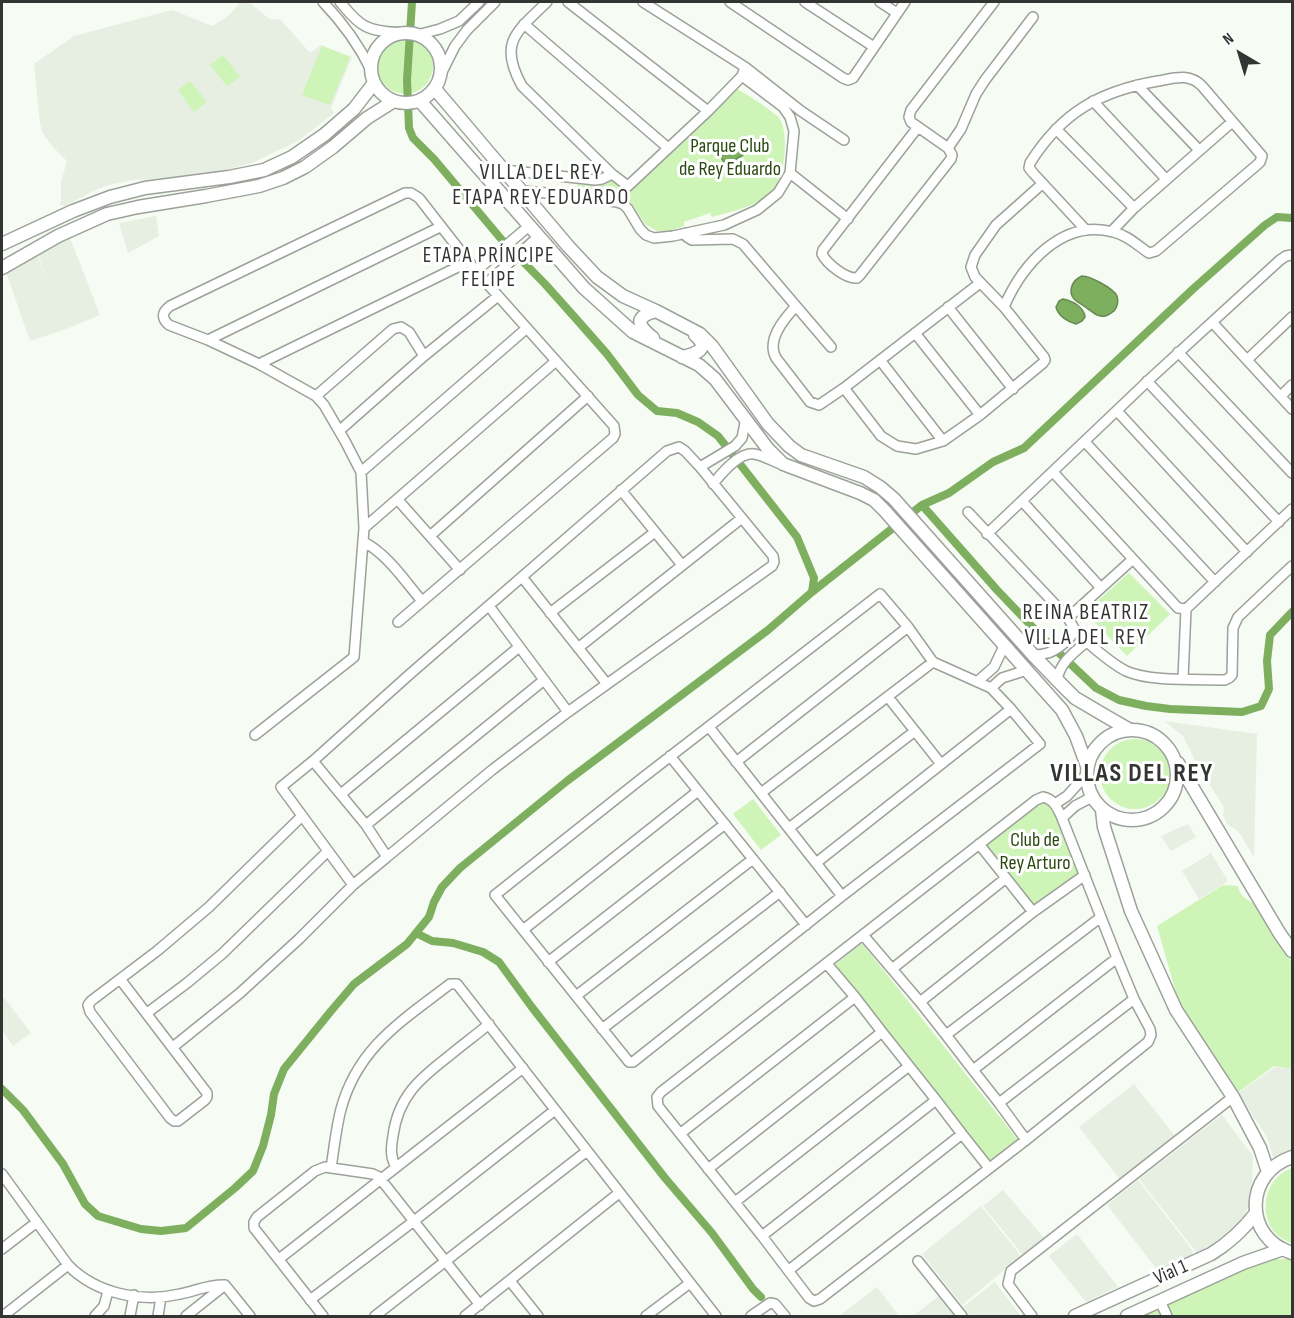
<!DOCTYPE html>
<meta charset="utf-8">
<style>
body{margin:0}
#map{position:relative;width:1294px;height:1318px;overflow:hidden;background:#f6fbf3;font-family:"Sofia Sans Condensed",sans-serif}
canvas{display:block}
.frame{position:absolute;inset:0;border:3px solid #333532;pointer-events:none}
.north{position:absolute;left:1210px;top:24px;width:60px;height:60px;-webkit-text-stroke:4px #fff;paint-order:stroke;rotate:322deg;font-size:16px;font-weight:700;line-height:24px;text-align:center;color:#333532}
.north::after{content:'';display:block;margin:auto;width:21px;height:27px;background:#333532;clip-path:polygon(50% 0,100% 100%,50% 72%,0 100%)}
</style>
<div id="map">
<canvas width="1294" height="1318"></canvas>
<div class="frame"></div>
<div class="north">N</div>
</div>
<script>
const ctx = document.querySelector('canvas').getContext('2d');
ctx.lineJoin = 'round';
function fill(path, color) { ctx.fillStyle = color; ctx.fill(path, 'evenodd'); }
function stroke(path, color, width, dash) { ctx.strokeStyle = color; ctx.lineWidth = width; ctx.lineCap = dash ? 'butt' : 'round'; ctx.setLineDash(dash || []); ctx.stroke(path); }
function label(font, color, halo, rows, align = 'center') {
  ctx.font = font + ' "Sofia Sans Condensed",sans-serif'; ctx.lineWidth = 6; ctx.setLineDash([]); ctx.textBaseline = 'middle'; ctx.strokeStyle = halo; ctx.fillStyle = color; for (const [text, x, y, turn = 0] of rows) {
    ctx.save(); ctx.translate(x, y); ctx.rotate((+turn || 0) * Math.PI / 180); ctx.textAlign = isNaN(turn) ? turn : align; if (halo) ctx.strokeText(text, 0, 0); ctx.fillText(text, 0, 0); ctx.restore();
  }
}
const built = new Path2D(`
 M241,2H249L268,18L274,20L280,19L310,53L321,45L352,57L331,108L334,113L298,141L252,163L224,170L165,179L133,180L108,185L93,191L65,206L59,204L61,201V182L67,161L52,146L42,132L40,123L34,64L74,36L172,10L212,26L227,17Z
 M156,216L159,236L128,253L119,223Z
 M70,238L100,315L66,329L30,341L6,272L37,255L50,287L38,255Z
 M1164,721L1257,734L1254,857L1239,832L1227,824L1223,815L1224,807L1198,767L1183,736Z
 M1188,824L1196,837L1171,851L1161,836Z
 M1211,853L1228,881L1199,899L1182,871Z
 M2,995L31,1033L13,1046L2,1030Z
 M1275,1067L1292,1069V1152L1278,1158L1273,1157L1267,1137L1238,1093Z
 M1134,1084L1175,1136L1173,1140L1121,1181L1079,1127Z
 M1222,1115L1253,1156L1252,1186L1249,1204L1244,1216L1234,1229L1218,1241L1197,1253L1139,1179Z
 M1138,1180L1193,1251L1191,1257L1159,1272L1107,1205Z
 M1003,1190L1044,1238L1023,1255L983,1206Z
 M981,1206L1021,1256L962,1305L922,1254Z
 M1077,1234L1118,1287L1086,1302L1049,1256Z
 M995,1282L1021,1316H970L963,1307Z
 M877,1287L899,1316H839Z
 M939,1296L954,1315L951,1316H913Z`);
const green = new Path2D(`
 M377 66a28 28 0 1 1 56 0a28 28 0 1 1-56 0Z
 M322,46L350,57L330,105L302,95Z
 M223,55L240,77L227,86L210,65Z
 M190,81L207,102L194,112L178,90Z
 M733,87C747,94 759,102 772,112C774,114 777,115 779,118C790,134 785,178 771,193C759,206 729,212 712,217L710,213L684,222V226L669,231H657L645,224L632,204L623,197L610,196L577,186V184L599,186L609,178L624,189Z
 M1129,573L1170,614L1127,656L1085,612Z
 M1100 774a35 35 0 1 1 70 0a35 35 0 1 1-70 0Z
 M1049,798L1085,875L1033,912L979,844L1036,800Z
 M753,799L781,835L761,850L733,814Z
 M1223,885L1238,886C1239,895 1246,899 1253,903L1292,962V1069L1274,1066L1237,1093L1179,1003L1157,926Z
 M862,943L1018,1140L990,1162L835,965Z
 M1292,1168V1243C1256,1232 1258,1180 1292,1168Z
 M1263,1259H1292V1316H1130Z`);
const water = new Path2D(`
 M738,145L743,155L733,161L724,162L720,156Z
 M1082,276C1090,276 1113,288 1117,296C1119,302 1117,307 1114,311C1110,314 1106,317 1101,316C1096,316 1092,311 1088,309C1084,306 1079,303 1075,300C1067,292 1072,280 1082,276Z
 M1063,299C1073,301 1084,307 1085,317L1082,321L1076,324C1068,322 1058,316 1056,307L1059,301Z`);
const canal = new Path2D(`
 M922,505L997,590L1041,636L1096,688L1119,700L1146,706L1170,709L1242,712L1261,706L1269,689L1267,661L1270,635L1292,612
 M812,592L922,505L949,493L993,462L1024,448L1193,289L1265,225L1277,217L1292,218
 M416,933L432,941L453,943L483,952L499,962L531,1006L665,1178L712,1233L753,1289L761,1297
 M2,1089L23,1110L63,1164L85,1204L98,1216L141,1229L161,1231L186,1228L235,1188L253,1171L263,1146L271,1115L274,1094L284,1069L331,1011L354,984L407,944L429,917L434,902L442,887L460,868L567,781L768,630L812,592L814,578L797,537L718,436L698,422L677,413L657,411L638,395L607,354L578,321L545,284L502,240L434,159L413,138L409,128L407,80L412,2`);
const street = new Path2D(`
 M323,2C343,23 358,43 371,70
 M340,2C347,10 355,21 365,26C376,32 391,32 404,33
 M547,2C516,32 498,43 522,86L612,174L628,186L708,111L742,76L745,67
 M568,2L708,111
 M643,2L745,67L801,111L844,140
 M730,2L843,78L848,80L853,78L905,2
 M805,2L874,47
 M880,2L897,13
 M524,24L667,147
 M417,35L440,29L459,21L479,2
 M441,74L455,46L467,30L495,2
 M1137,85L1199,150
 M1093,101L1166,179
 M918,127L823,250L822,254C827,264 846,279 857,278L860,275L951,159L952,155L948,148L911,122L909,117L911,110L994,2
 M1056,129L1134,208
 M948,148L961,129L976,94L985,80L1033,17
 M505,170L595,180L602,179L612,174
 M790,173L848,219
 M522,191L571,195L617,202L623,204L628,209L640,229L646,235L654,238L673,236L724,225L757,210L778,193L790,173L794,131L790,117L783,107L742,76
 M1112,231L1134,208L1232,122
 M686,233L687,237L692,240L733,239L743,244L831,347
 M476,271L529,226
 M487,283L539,236
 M796,306C784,319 766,340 776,358L810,402L819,405L844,388L980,283
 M948,307L1013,389
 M1004,307C1022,265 1062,218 1113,232C1127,235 1137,245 1149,253L1156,251L1258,164L1260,162L1262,156L1202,86C1189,73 1175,78 1158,81C1100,91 1062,112 1030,163L1029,168L1034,174L1085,229
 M1212,322L1292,409
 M915,333L980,415
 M208,340L440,227
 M1178,352L1292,473
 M880,360L943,441
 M1247,360L1292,317
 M259,364L468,262
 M1147,381L1279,522
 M844,388L881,436L897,446L916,449L943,441L980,415L1043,363L1045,360L1044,357L1004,307L975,277L971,267L975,255L996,225L1042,184
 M316,396L393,329L401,327L409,332L424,356
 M1281,396L1292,385
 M1117,411L1247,552
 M339,431L424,356L498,296
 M1085,442L1215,582
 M679,447L685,451L700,467L773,556L774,562L772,566L568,712L492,770L387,857L366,825L313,761L410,674L667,451Z
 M700,467L735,446L742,438L746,418
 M361,472L527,328
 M1053,472L1178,608L1186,609L1183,679
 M713,484C721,474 739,452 754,454C762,455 773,461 781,464
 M621,490L682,565
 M398,500L460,570
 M1022,501L1101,588
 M968,512L1068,618L1075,630C1070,639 1059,649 1048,653C1044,654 1038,655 1033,655
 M364,528L556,361
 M987,534L1152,377L1280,260L1286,256L1292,255
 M430,536L588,396
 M364,542C388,555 404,580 422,601
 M522,577L607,684
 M880,594L908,627L933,662L991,688L1011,709L1040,744L842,896L633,1062H629L495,895L641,779Z
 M489,606L568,712
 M1186,609L1292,509
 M550,613L655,532
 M1068,618L1133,559
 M578,648L742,518
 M978,681L994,667L1004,646
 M1057,681C1059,664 1072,654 1084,644L1088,643C1100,653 1112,664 1126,671C1150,682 1197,679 1225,680L1229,678L1232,675L1233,628L1238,617L1292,566
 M991,688L1002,678L1027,670
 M888,697L941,764
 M709,727L842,896
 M255,735L354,657L364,528L361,472L345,441L324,405L316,396L259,364L208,340L169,325C161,318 162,312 170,306L405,193H411L419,198L476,271L614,426L615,434L613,438L398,622
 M670,756L806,925
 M313,761L281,787L353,885L387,857
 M736,762L908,627
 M761,793L933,662
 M341,794L519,647
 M1043,797C1054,799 1058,809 1062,818L1117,958L1134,999L1150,1029L1151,1035L1148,1042L1026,1140L820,1299L814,1301L809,1298L762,1236L658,1106L657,1097L661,1092L1036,800Z
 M1055,804L1067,796L1086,775
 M1062,818L1075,806L1092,797
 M366,825L544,680
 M789,828L915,731
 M979,844L1033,912L1085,875
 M816,863L1011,709
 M523,930L698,791
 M863,935L892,969L1006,878
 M548,962L725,824
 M827,964L855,997
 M892,969L920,1002L1033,912
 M120,979L207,1093V1097L205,1100L178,1121H174L170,1118L90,1012L88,1005L91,1001L157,951L209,907L302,816
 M576,996L753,859
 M920,1002L946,1035L1101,917
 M147,1013L187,983L222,954L328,851
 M602,1029L780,892
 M946,1035L973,1070L1117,958
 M173,1047L240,993L299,939L353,885
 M973,1070L999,1103L1134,999
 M999,1103L1026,1140
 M681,1133L855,997L882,1032
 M396,1167C390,1157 391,1148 393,1136C398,1097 419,1079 449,1056C462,1045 476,1035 489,1024
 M331,1168C334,1149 336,1128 341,1109C358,1047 402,1021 450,984H457L716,1316
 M708,1169L882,1032L909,1066
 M2,1174L68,1265C96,1294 142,1303 180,1294C196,1291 209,1284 225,1285L250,1316
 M735,1202L909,1066L936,1100
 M762,1236L936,1100L962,1134
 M2,1249L37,1222
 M279,1259L523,1068
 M918,1261L962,1316
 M789,1270L962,1134L989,1168
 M510,1281L538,1316
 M310,1300L414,1221L555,1110
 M1160,1301L1167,1316
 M3,1316L68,1265
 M95,1316L104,1306L108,1291
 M130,1316L134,1295
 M158,1316L161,1297
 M186,1316L225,1285
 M323,1316L254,1228V1222L257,1217L315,1171L325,1167L373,1174L379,1177L480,1305
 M375,1316L587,1151
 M465,1316L619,1193
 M646,1316L690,1283
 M751,1316L770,1303L775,1304L785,1316
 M1032,1316L1008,1284L1011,1271L1233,1097`);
const secondary = new Path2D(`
 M371 68a35 35 0 1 1 70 0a35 35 0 1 1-70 0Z
 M435,89L568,246L597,277L623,296L656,311L700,334L712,346L768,424L789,446L801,455L864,477L880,487L894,499L1033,655L1063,686L1075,698L1109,718L1130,730
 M420,101L584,288L633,332L699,365L715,379L768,449L783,464L860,493L874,500L885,511L1062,710L1076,736L1087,766
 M2,244L73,211L110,197L145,188L229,177L264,170L292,157L324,135L354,109L374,83
 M2,268L58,236L107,214L138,207L206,196L259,186L283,178L305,167L333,147L367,118L394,101
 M653,338C638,326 633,317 656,311
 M682,357C696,354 711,349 695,335
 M1087 775a45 45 0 1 1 90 0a45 45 0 1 1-90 0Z
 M1178,763L1280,934L1292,951
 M1102,810L1104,827L1131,911L1176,1010L1233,1097L1260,1148L1268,1172
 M1292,1157C1244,1173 1243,1238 1292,1253
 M1075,1316L1211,1254C1229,1243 1243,1230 1256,1213
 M1127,1316L1243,1263L1283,1249`);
const parkNames = [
 ["Parque Club",730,147],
 ["de Rey Eduardo",730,170],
 ["Club de",1035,841],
 ["Rey Arturo",1035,864]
];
const streetNames = [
 ["Vial 1",1171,1273,-24]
];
const neighbourhoodNames = [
 ["ETAPA PRÍNCIPE",489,257],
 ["FELIPE",489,281]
];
const quarterNames = [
 ["VILLA DEL REY",541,173],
 ["ETAPA REY EDUARDO",541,198],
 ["REINA BEATRIZ",1086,613],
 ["VILLA DEL REY",1086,638]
];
const districtNames = [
 ["VILLAS DEL REY",1132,774]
];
fill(built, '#e6efe1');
fill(green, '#cef4b8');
fill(water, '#7eaf5f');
stroke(water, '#688a52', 1.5);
stroke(canal, '#7eaf5f', 8);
stroke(street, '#9ca19a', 12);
stroke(secondary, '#9ca19a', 15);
stroke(street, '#fff', 9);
stroke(secondary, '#fff', 12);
label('20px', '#294910', '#fff', parkNames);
label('20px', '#333532', '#fff', streetNames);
ctx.letterSpacing = '1.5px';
label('21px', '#333532', '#fff', neighbourhoodNames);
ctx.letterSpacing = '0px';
ctx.letterSpacing = '1.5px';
label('22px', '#333532', '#fff', quarterNames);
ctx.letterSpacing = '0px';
ctx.letterSpacing = '1.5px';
label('bold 26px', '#333532', '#fff', districtNames);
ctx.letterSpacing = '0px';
</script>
